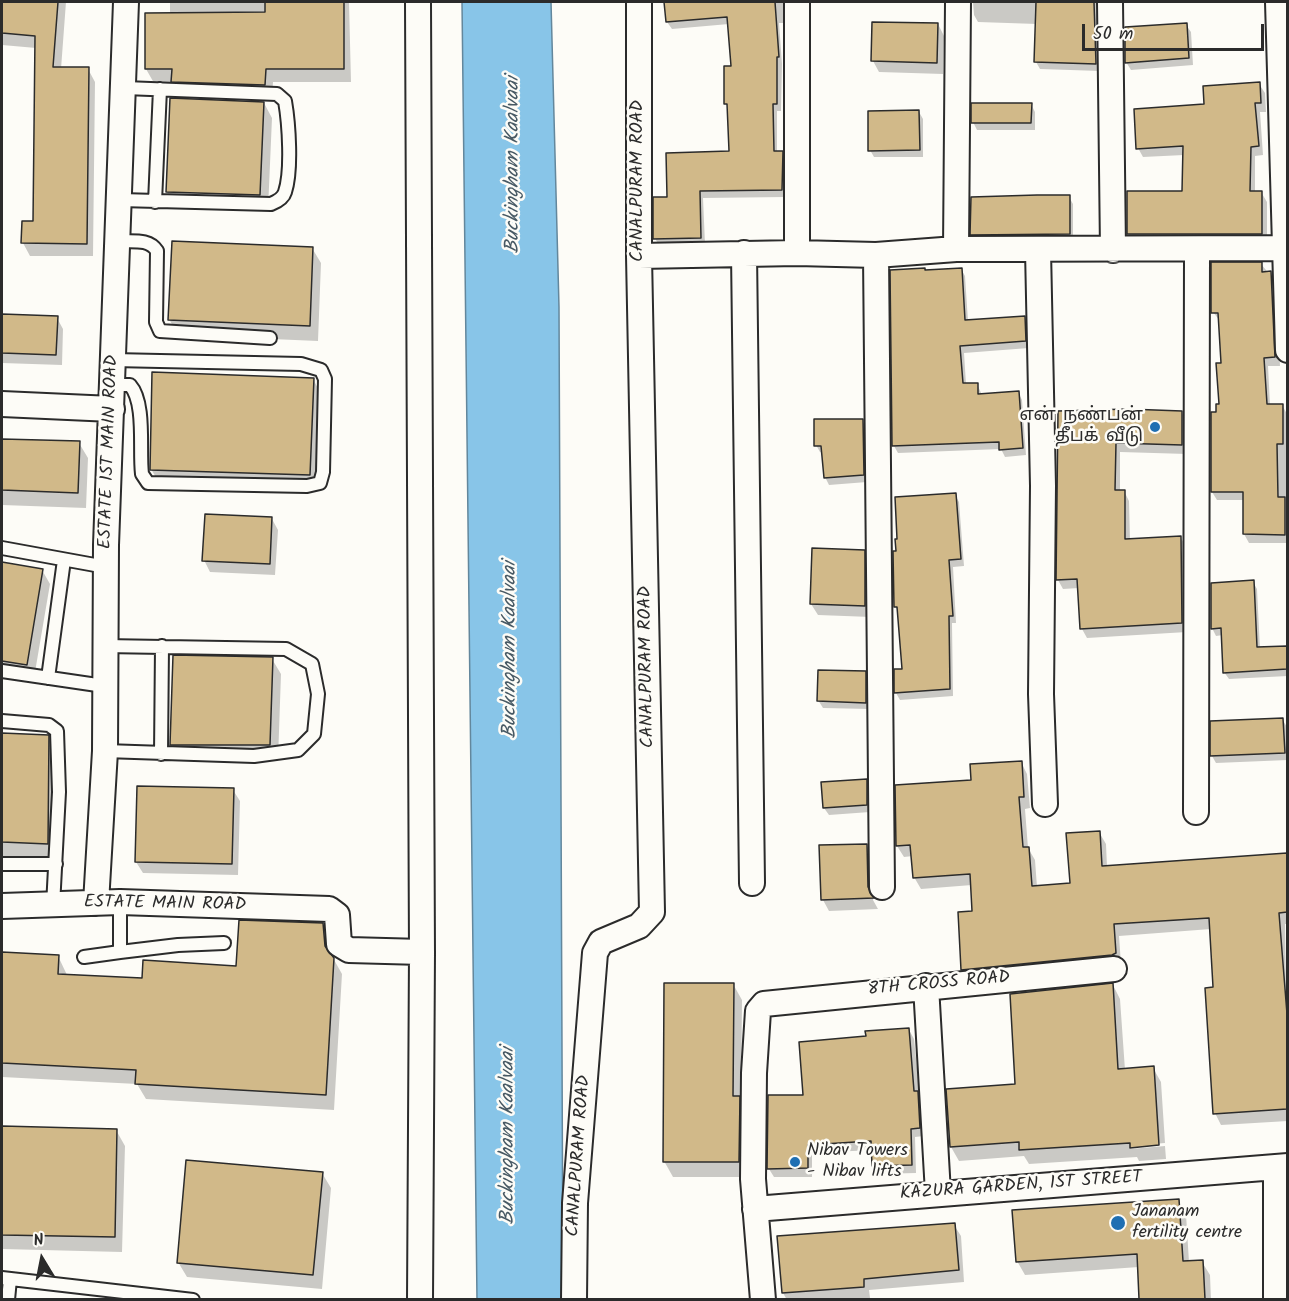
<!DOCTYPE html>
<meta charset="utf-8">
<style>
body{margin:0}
#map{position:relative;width:1289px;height:1301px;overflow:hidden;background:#fdfcf7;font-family:Kalam,sans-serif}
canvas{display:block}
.frame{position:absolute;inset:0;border:3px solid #2b2b2b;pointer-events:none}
.north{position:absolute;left:12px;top:1229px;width:60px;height:60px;-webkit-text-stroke:4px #fdfcf7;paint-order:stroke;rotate:350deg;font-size:16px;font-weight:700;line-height:24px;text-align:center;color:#2b2b2b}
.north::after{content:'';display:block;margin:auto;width:21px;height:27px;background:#2b2b2b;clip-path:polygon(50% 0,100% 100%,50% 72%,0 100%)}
.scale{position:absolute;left:1082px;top:24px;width:182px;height:27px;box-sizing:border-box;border:3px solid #2b2b2b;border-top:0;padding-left:8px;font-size:18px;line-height:21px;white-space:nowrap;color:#2b2b2b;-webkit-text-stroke:4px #fdfcf7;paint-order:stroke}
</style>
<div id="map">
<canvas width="1289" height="1301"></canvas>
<div class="frame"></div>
<div class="north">N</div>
<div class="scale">50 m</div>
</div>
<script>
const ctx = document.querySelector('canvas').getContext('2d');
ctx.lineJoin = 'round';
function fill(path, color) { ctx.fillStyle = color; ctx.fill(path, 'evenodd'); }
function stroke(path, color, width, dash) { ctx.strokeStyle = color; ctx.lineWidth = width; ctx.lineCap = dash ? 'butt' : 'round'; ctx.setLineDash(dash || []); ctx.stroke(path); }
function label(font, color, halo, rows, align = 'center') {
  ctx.font = font + ' Kalam,"Noto Sans Tamil",sans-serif'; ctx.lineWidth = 5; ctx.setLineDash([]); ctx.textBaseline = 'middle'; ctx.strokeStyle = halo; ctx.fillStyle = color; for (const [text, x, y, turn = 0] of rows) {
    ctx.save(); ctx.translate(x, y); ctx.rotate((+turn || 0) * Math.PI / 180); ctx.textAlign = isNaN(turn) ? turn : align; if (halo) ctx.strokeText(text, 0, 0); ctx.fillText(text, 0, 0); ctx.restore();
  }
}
const water = new Path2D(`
 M462,2H551L559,307L563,1299H477Z`);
const shadow = new Path2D(`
 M2,2H66L61,69H88L95,82L93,256H30L23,243L35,222L36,48L2,45Z
 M170,2H349L351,82H273L272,98L180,95L173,83H154L146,69L170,14Z
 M666,2L785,3V23H779L782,64L781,111H777V152H782L786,160V197L703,198L705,244L659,246L655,238L669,198L730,153L729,109L726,104L732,67L729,24L672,29L667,22Z
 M973,2H1096L1100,71L1040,69L1036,62L1037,24L978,22L974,15Z
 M938,24L944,36L943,74L879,72L873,61Z
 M1186,25L1191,32L1193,65L1131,70L1126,62Z
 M1259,84L1265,93L1266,112H1260L1263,155L1255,156V192H1261L1267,202V243H1134L1129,234L1183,193L1184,155L1143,157L1138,148L1205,106Z
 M264,103L272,118L268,210L176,207L167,192Z
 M1031,104L1035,112V130H977L973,122Z
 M919,112L923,119V157H874L870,150Z
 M1069,197L1073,204V241L976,242L972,234Z
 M312,248L321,263L318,341L178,335L169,319Z
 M1261,264L1276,282L1280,366H1268L1270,405H1282L1287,414L1288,543H1249L1244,534V500H1217L1212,492L1223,364L1220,321L1213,312Z
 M961,269L965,276L968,321L1024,317L1028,324L1029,348L964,353L966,384H977L982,395L1018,392L1022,400L1026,455L1005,457L1001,449L898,453L894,446Z
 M2,316L57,318L63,329L62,365L2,363Z
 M313,379L321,394L318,490L160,484L151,469Z
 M1060,412L1182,413L1187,422V454L1120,452V491H1124L1129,501L1130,541L1180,537L1186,546L1187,632L1087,638L1082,629L1079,588L1063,589L1058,580Z
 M862,421L867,428V482L829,485L825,477L823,453L820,452L816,445Z
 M2,440L79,443L88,458L86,508L2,505Z
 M955,495L959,502L964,566L953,567L956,623H952L953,696L900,700L896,693L903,670L899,613L895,606L897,552Z
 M272,519L278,530L275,575L210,572L204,560Z
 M813,549L864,551L870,562L871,617L818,615L811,604Z
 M2,563L42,570L50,584L34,678L2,673Z
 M1253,582L1257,589L1260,649L1286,647L1288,676L1229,679L1224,672L1223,635L1216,636L1212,628Z
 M272,659L281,674L278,760L181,759L172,744Z
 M865,673L869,680V709L823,708L818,700Z
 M1282,719L1287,727L1288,760L1216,763L1212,756V723Z
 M2,735L48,737L57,752L56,858L2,857Z
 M1021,762L1027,774L1030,808L1025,809L1028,848L1035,860L1037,887L1071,884L1099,832L1106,844L1107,867L1288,855V924H1285L1288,1121L1221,1125L1215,1113V989L1211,929L1119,936L1121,964L970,981L963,969L974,912L972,885L921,889L914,877L913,856L904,857L897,846L973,781Z
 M866,781L870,788V812L829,815L824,808Z
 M233,790L240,801L238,875L143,873L136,862Z
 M866,845L873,856V900L878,909L829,911L823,900Z
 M322,925L331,940L333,958L342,974L334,1110L146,1099L137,1084L2,1077V954L58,956L67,975L143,979L238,967Z
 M733,984L742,1000L741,1101L747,1113V1177H673L664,1161Z
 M1113,985L1120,999L1125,1070L1153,1068L1161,1082L1165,1143L1130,1146V1149L1165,1146L1166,1159L1139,1161L1137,1157L1029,1164L1024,1156L959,1161L951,1147L1017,1085Z
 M909,1030L914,1039L924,1136L915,1137L916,1173L878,1174L873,1165V1150L812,1153V1177H774L769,1169L805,1096L867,1037Z
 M2,1128L116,1130L125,1146L122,1252L2,1249Z
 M322,1173L331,1188L322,1289L187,1277L178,1262Z
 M1178,1201L1186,1214L1189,1262H1202L1210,1275L1211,1300H1141L1139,1267L1025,1275L1017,1261Z
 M954,1225L961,1236L964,1282L869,1290L870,1298L848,1300H787L783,1293Z`);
const building = new Path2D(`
 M2,2H58L53,67H89L87,244L21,243L22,221H33L35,36L2,33Z
 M265,2H344V69H266L265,85L171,82L172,69H145V13L265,12Z
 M664,2H775L779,57H777V104H773L774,151H783L782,190L700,191L701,238L653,239V197H667L666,153L729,151L727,104H724V66H731L727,17L666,22Z
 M1036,2H1094L1096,64L1034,62Z
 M872,22L938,23L937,63L871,61Z
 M1187,23L1189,58L1125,63V27Z
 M1260,82L1261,103H1255L1259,146L1251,147L1250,191H1262V234H1127V191H1182L1183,146L1136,149L1134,109L1204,104L1203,86Z
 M170,98L264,102L260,195L166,192Z
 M971,103H1032L1031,123H971Z
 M919,110L920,150L868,151V111Z
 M1037,195H1070V234L970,235L971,197Z
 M172,241L313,247L310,326L168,320Z
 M1211,262H1262V272L1271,271L1275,357L1264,358L1267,404H1283V444H1277L1278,497H1285V535L1243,534V492H1211V412H1216V404H1219L1216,363H1221L1218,313H1211Z
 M925,268V270L962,268L965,320L1025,316L1026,341L960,346L963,383H978V394L1019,391L1023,448L999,450V442L892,446L890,270Z
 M2,314L58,316L56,355L2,353Z
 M152,372L314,378L310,475L150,470Z
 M1128,409L1182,411V445L1116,443L1115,490H1125V539L1181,536L1182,623L1080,629L1077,579L1056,580L1058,411Z
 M814,419H863L864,475L824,478L821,446H814Z
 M2,439L80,441L78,493L2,490Z
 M956,493L961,559L949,560L953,616H949L950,689L894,693V669H902L897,607H894L893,551H896L895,539H897L895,497Z
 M205,514L272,517L270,564L202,561Z
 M812,548L865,550V606L810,604Z
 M2,562L43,569L27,665L2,661Z
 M1254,580L1257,647L1287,646V669L1223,673L1221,628L1211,629V583Z
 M173,655L273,657L270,745H170Z
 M818,670L866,671V703L817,701Z
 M1283,718L1285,753L1210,756V721Z
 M2,733L49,735L48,844L2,842Z
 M1022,761L1024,797H1019L1023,847H1029L1032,886L1070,883L1066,833L1100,831L1102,866L1287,853V912L1279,913L1287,1014V1109L1213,1114L1205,988L1213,987L1209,918L1114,924L1116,953L1112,955L961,970L958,912L972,911L970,874L913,878L910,845L896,846L895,785L971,780L970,764Z
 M867,779V805L823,808L821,782Z
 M137,786L234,788L232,864L135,862Z
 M867,844L868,887L874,898L821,900L819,845Z
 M239,920L323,923L325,946L334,958L326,1095L135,1084L136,1070L2,1063V952L59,955L58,974L142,978L143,960L236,966Z
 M664,983H734L733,1096H740L739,1162H663Z
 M1113,983L1118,1069L1154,1066L1159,1145L1130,1148V1143L1019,1150V1142L950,1147L946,1089L1015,1084L1010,994Z
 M909,1028L914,1091H918L920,1128L911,1129L912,1165L872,1166L871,1141L808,1145V1168L767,1169L768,1095H803L799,1042L866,1036L865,1031Z
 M2,1126L117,1129L115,1237L2,1235Z
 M186,1160L323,1172L313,1275L177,1263Z
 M1179,1199L1183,1261L1203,1260L1205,1299H1139L1137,1254L1016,1262L1012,1210Z
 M955,1223L959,1270L864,1279V1287L782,1293L777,1236Z`);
const service = new Path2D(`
 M120,200L271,204C276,202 283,199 285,192C292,171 289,124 285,101L277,94L125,88
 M155,202L160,89
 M118,241C132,242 149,238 157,251L156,322L160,331L270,338
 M113,385H130C146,403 139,450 142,474L148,483L307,486L320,483L323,472L325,379L321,370L301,364L113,360
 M2,548L106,567
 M104,646L286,649L312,664L318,694L314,734L298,750L254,756L105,751
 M2,671L104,686
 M48,678L64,560
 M2,721L49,725L57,731L59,792L53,906
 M161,754L162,646
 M2,864H56
 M120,902V952L178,945L224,943
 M84,957L120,952
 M2,1278L193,1300
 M8,1300L10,1279`);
const minor = new Path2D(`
 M418,2L422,952L420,1300
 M1110,2L1113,250
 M1278,2L1288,350
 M956,249L958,2
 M1038,250L1043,486L1041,694L1045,804
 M744,253L752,883
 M797,253V2
 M876,255L882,887
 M639,256L797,253L876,255L956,249L1288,248
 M2,404L112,409
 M1196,812L1197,250
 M96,903L105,751L106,545L126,2
 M2,906L120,902L329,909L337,915L339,944L349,950L422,952
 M926,986L938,1193
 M755,1209L1288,1166
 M574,1300L575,1203L595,953L601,942L639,926L652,912L639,256V2
 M763,1300L753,1179L754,1073L758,1011L764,1004L1114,969
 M1276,1300V1167`);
const markers = [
 [1155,427,6,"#1f6fb2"],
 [795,1162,6,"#1f6fb2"],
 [1118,1223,8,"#1f6fb2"]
];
const streetNames = [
 ["CANALPURAM ROAD",639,181,-90],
 ["ESTATE 1ST MAIN ROAD",110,452,-88],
 ["CANALPURAM ROAD",648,667,-91],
 ["ESTATE MAIN ROAD",165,905,1],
 ["8TH CROSS ROAD",939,985,-5],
 ["CANALPURAM ROAD",580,1156,-86],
 ["KAZURA GARDEN, 1ST STREET",1021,1187,-4]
];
const poiNames = [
 ["என் நண்பன்",1143,417,"right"],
 ["தீபக் வீடு",1143,438,"right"],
 ["Nibav Towers",807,1152],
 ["- Nibav lifts",807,1173],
 ["Jananam",1132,1213],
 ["fertility centre",1132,1234]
];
const waterNames = [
 ["Buckingham Kaalvaai",515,165,-90],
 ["Buckingham Kaalvaai",512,650,-90],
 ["Buckingham Kaalvaai",510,1136,-90]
];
fill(water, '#88c5e8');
stroke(water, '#63879c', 1.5);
fill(shadow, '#0003');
fill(building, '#d1b989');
stroke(building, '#2b2b2b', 1.5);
stroke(service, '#2b2b2b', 16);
stroke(minor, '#2b2b2b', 28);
stroke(service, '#fdfcf7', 12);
stroke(minor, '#fdfcf7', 24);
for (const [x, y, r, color] of markers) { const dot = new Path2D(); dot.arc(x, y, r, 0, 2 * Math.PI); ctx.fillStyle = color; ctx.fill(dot); stroke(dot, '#fdfcf7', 2); }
label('18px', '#2b2b2b', '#fdfcf7', streetNames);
label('18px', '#2b2b2b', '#fdfcf7', poiNames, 'left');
label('italic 20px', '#475964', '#fdfcf7', waterNames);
</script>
